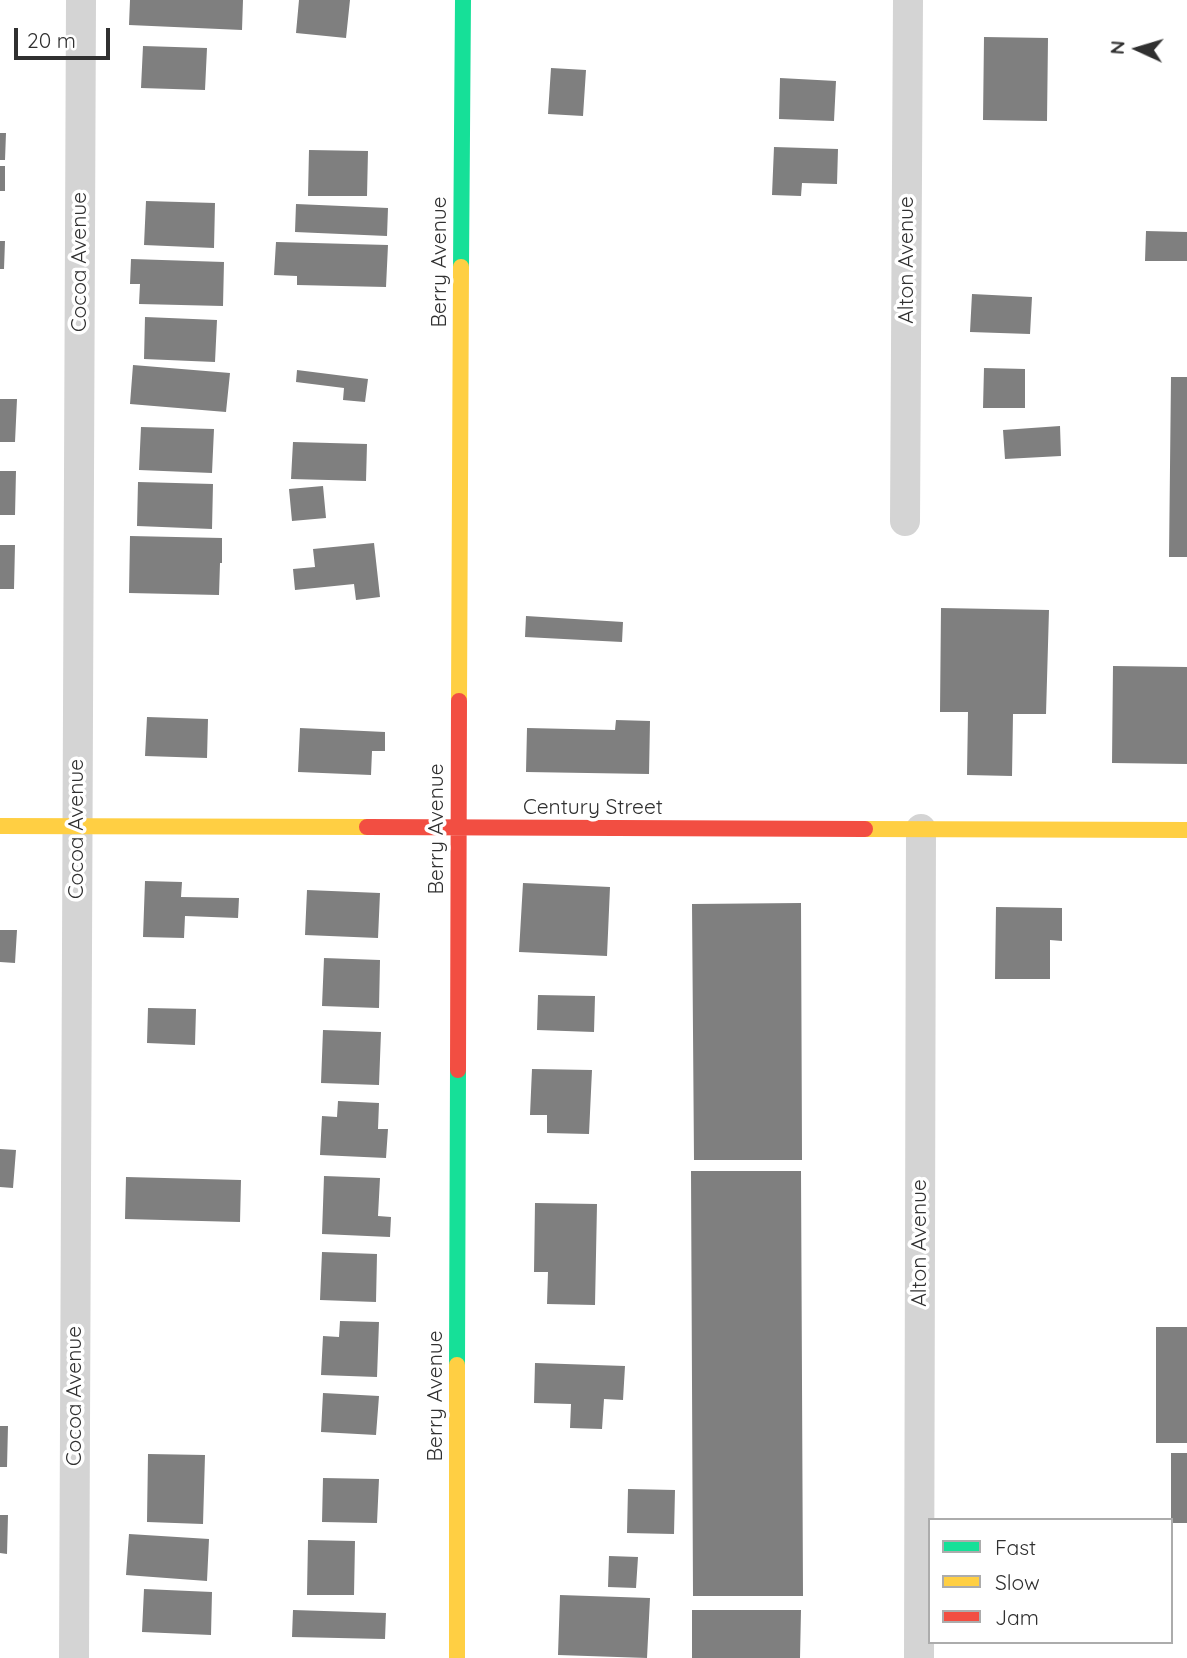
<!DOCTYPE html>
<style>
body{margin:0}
#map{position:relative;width:1187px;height:1658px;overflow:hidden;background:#fff;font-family:Quicksand,sans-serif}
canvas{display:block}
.legend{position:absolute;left:928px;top:1518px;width:245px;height:126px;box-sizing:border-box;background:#fff;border:2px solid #acacac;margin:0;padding:9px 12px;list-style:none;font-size:21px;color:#303030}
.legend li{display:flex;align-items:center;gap:14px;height:35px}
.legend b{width:35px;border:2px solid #acacac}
.north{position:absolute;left:1103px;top:14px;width:70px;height:70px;-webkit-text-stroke:5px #fff;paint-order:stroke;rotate:274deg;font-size:19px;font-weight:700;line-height:28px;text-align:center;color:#303030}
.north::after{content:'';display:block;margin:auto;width:24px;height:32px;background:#303030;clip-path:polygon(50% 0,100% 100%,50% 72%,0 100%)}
.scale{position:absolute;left:14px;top:28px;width:96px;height:32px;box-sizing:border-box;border:4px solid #303030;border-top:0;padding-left:9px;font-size:21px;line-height:24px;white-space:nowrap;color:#303030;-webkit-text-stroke:5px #fff;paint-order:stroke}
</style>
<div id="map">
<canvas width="1187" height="1658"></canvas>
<ul class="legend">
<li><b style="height:9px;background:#16e098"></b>Fast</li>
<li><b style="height:9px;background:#ffcf43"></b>Slow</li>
<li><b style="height:9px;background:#f24e42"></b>Jam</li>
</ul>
<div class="north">N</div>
<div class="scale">20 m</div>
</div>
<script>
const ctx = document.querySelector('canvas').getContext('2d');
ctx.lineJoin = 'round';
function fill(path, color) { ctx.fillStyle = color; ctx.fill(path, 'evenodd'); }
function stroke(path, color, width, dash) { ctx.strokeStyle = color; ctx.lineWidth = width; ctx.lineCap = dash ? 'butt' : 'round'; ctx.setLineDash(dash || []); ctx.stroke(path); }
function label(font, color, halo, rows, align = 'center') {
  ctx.font = font + ' Quicksand,sans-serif'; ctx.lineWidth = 7; ctx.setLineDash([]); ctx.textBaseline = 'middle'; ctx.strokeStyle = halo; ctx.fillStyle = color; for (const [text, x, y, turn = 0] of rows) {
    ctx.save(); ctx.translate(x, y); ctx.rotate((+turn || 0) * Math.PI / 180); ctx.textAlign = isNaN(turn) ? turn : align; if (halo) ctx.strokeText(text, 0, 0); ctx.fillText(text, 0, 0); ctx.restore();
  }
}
const building = new Path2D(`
 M130,0H243L242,30L129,25Z
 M299,0H350L346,38L296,33Z
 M984,37L1048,38L1047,121L983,120Z
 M143,46L207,48L205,90L141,88Z
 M551,68L586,70L583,116L548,114Z
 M780,78L836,81L834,121L779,119Z
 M0,133H6L5,160H0Z
 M774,147L838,149L837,184L802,183L801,196L772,195Z
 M309,150L368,151L367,196H308Z
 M0,166H5V191H0Z
 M146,201L215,203L214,248L144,245Z
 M296,204L388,208L387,236L295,232Z
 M1146,231L1187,232V261H1145Z
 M0,241H5L4,269H0Z
 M276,242L388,245L386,287L297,285V276L274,275Z
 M131,259L224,262L223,306L139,304L140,284H130Z
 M972,294L1032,297L1030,334L970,332Z
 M145,317L217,320L215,362L144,359Z
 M133,365L230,373L226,412L130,404Z
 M984,368L1025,369V408H983Z
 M297,370L368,379L365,402L343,400L344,388L296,382Z
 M1171,377H1187V557H1169Z
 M0,399H17L15,442H0Z
 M1060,426L1061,456L1005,459L1003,430Z
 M141,427L214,429L212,473L139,470Z
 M293,442L367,444L366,481L291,479Z
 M0,471H16L15,515H0Z
 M138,482L213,484L212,529L137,526Z
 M323,486L326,518L292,521L289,489Z
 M130,536L222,538V563H220L219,595L129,593Z
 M374,543L380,597L356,600L354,584L295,590L293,569L315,567L313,549Z
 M0,545H15L14,589H0Z
 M941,608L1049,610L1046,714H1013L1012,776L967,775L968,712H940Z
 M526,616L623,622L622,642L525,637Z
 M1113,666L1187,667V764L1112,763Z
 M147,717L208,719L207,758L145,756Z
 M616,720L650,721L649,774L526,772L527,728L615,730Z
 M300,728L385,732V751H372L371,775L298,772Z
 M145,881L182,882L181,897L239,898L238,918L185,916L184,938L143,937Z
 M523,883L610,887L607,956L519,952Z
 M307,890L380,893L378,938L305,935Z
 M801,903L802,1160H694L692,904Z
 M996,907L1062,908V941L1050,940V979H995Z
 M0,930H17L15,963L0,962Z
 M324,958L380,960L379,1008L322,1006Z
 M538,995L595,996L594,1032L537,1030Z
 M148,1008L196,1009L195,1045L147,1043Z
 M323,1030L381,1032L379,1085L321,1083Z
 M532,1069L592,1070L589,1134L547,1133V1115H530Z
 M338,1101L379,1103L378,1129H388L386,1158L320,1155L322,1116L337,1117Z
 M0,1149L16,1150L13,1188L0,1187Z
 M691,1171H801L803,1596H693Z
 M324,1176L380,1178L378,1216L391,1217L390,1237L322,1234Z
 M126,1177L241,1180L240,1222L125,1219Z
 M535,1203L597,1204L595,1305L547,1304L548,1272H534Z
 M322,1252L377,1254L376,1302L320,1300Z
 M340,1321L379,1322L377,1377L321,1375L323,1336L339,1337Z
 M1156,1327H1187V1443H1156Z
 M535,1363L625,1366L623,1400L604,1399L602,1429L570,1428L571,1404L534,1403Z
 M323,1393L379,1396L376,1435L321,1432Z
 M0,1426H8L7,1467H0Z
 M1171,1453H1187V1523H1171Z
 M148,1454L205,1455L203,1524L147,1522Z
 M323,1478L379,1479L377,1523L322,1522Z
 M628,1489L675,1490L674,1534L627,1533Z
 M0,1515H8L7,1554L0,1553Z
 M129,1534L209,1539L207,1581L126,1575Z
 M308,1540L355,1541L354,1595H307Z
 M609,1556L638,1557L636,1588L608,1587Z
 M144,1589L212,1592L211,1635L142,1632Z
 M560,1595L650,1598L647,1658L558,1655Z
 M293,1610L386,1613L385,1639L292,1637Z
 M692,1610H801L800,1658H692Z`);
const street = new Path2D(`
 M905,521L908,0
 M74,1658L81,0
 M919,1658L921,829`);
const fast = new Path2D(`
 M461,267L463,0
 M457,1365L458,1070`);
const slow = new Path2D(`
 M459,701L461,267
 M0,826L367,827
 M865,829L1187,830
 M457,1658V1365`);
const jam = new Path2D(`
 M367,827L865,829
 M458,1070L459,701`);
const streetNames = [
 ["Alton Avenue",907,260,-90],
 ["Cocoa Avenue",80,262,-90],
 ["Berry Avenue",440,262,-90],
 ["Century Street",593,808],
 ["Cocoa Avenue",77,829,-90],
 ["Berry Avenue",437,829,-90],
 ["Alton Avenue",920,1243,-90],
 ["Cocoa Avenue",75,1396,-90],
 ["Berry Avenue",436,1396,-90]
];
fill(building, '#7f7f7f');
stroke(street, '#d4d4d4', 30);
stroke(fast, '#16e098', 16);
stroke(slow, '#ffcf43', 16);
stroke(jam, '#f24e42', 16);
label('21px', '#303030', '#fff', streetNames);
</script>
